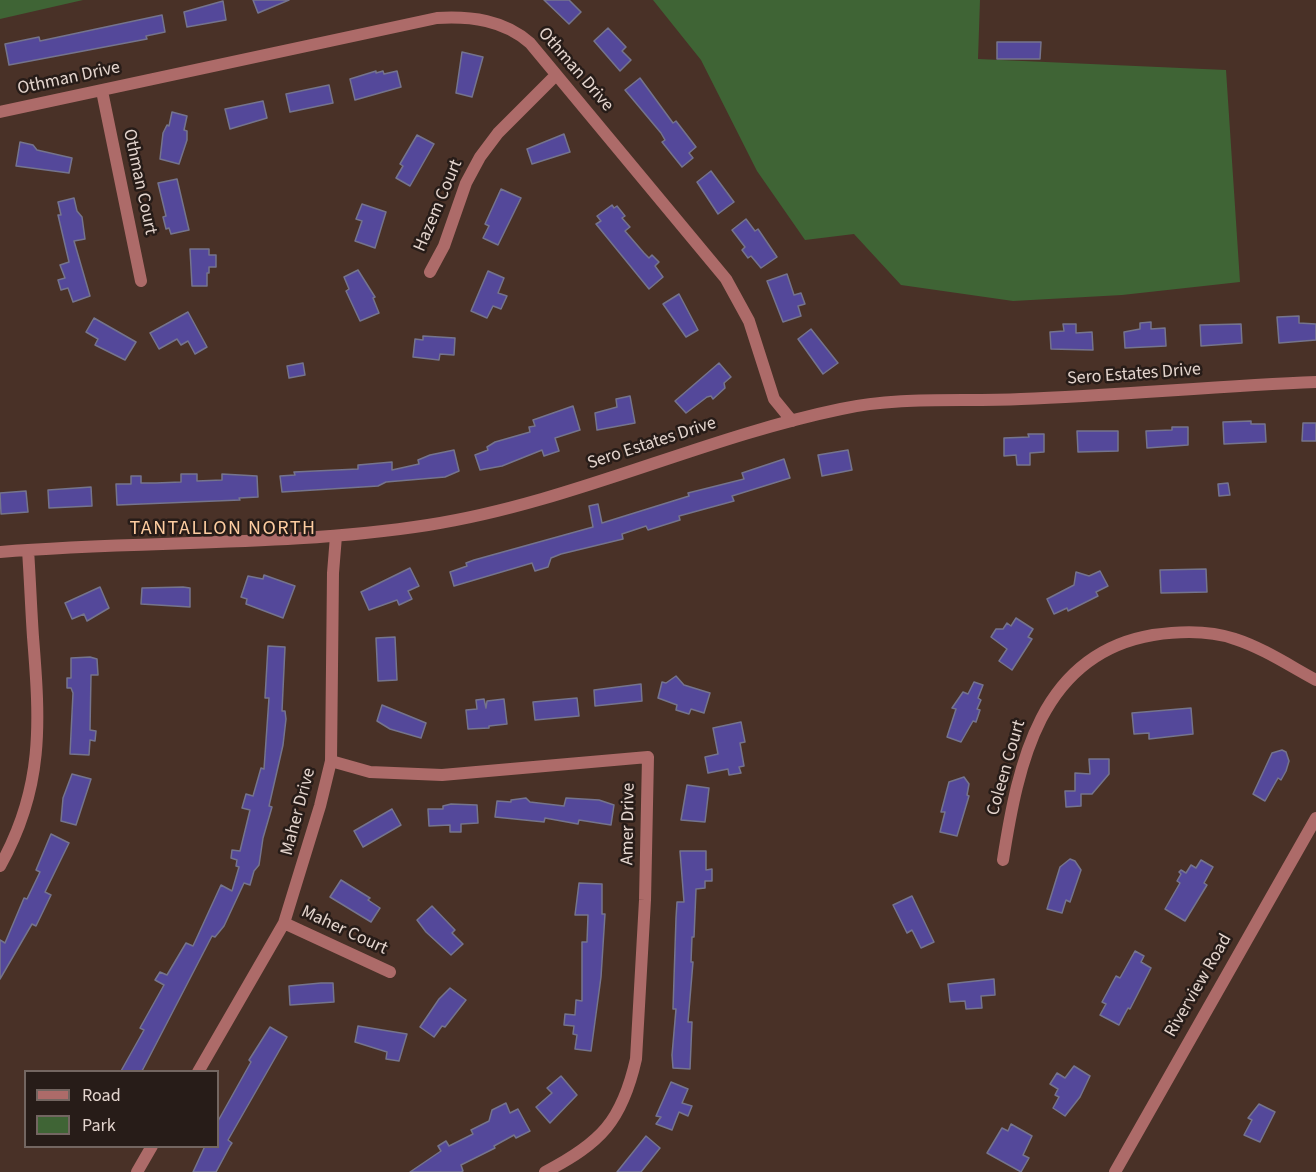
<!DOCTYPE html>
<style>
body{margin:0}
#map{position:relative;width:1316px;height:1172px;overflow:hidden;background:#493127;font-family:"Source Sans 3",sans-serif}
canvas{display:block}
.legend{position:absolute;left:24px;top:1070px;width:195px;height:78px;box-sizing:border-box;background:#271c18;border:2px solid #736661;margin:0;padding:8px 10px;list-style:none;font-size:18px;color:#e4d5ce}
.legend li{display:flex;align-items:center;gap:12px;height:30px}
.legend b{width:30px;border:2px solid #736661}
</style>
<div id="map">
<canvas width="1316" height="1172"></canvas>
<ul class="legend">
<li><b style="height:8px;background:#ad6b69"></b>Road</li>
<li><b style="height:16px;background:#3f6435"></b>Park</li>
</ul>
</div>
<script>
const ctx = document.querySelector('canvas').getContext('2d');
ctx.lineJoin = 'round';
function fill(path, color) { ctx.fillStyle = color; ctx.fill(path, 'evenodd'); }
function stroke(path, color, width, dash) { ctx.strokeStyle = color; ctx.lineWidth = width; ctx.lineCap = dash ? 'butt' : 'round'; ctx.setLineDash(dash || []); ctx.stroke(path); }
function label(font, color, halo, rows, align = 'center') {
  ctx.font = font + ' "Source Sans 3",sans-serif'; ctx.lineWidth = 5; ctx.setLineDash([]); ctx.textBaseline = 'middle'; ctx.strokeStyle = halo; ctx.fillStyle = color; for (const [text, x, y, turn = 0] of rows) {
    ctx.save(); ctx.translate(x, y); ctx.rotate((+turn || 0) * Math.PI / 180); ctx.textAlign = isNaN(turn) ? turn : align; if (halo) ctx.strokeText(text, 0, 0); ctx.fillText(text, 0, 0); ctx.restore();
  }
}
const green = new Path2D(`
 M0,0H83L0,19Z
 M653,0H980L978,59L1226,70L1240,282L1122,295L1013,301L901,285L854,234L805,240L757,171L701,60Z`);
const building = new Path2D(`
 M253,0H289L258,13Z
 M544,0H569L581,12L569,24Z
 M223,1L226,20L187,27L184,12Z
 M162,15L165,32L146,36L147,39L9,65L5,44L39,37L40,41Z
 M608,28L626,47L622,51L631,60L620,71L594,41Z
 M997,42H1041L1040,59H997Z
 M462,52L483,57L472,97L456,93Z
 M376,71V73L383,71L384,74L397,71L401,87L355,100L350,79Z
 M640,78L673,123L676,121L696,147L689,153L693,158L682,167L662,142L665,140L661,133L625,90Z
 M329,85L333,103L290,112L286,94Z
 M263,101L267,118L230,129L225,109Z
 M172,112L187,116L184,130L187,131V140L179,164L160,159L163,133L167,125L169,126Z
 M564,134L570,152L532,164L527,149Z
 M417,135L434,144L410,186L396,178L403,166L400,164Z
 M20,142L33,145L37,150L72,158L69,173L16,166Z
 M711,171L734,202L718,214L697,182Z
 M177,179L189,230L171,234L169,228L166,229L163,217L166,216L158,183Z
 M501,189L521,198L498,245L483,238L489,226L485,224Z
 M74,198L77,211L82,217L85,239L74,241L90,296L73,302L68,288L61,290L58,280L65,278L60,265L69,262L58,215H61L58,202Z
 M362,204L386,212L375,248L355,241L362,221L356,219Z
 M612,205L614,208L617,206L625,216L622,218L630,227L625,231L644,253L649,258L652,255L659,262L655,266L663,277L649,289L596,224L601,221L597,216Z
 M746,219L755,231L758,229L777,257L761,268L751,256L748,258L742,250L745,247L732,230Z
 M190,249H209V255H216V267H209V273H207V286H192Z
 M358,270L375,297L373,298L379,313L360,321L346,291L349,289L344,277Z
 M488,271L504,278L498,293L507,296L501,309L493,306L487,318L471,311Z
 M787,274L794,295L801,293L805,304L798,306L801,316L783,322L767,281Z
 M679,294L698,330L686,337L663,304Z
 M188,312L207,347L195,354L188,341L181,345L177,339L159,349L150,333Z
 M1299,316V323L1316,324V340L1279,343L1277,317Z
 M94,318L136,342L125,360L95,345L98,339L86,332Z
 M1151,322V329L1165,328L1166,346L1125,348L1124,332L1140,329V323Z
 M1063,324H1076V333L1092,332L1093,350L1051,349L1050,332L1064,331Z
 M1241,324L1242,343L1201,346L1200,325Z
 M811,329L838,363L823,374L798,339Z
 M423,336L455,338L454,355L440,354L439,360L413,357L415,339L423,340Z
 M303,363L305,375L289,378L287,366Z
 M719,363L731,377L724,383L725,388L713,399L711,396L707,397L686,413L675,401Z
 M630,396L635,423L597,430L595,413L617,407L616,399Z
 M573,406L580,430L555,438L559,451L544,456L542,450L502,466L480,470L475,455L488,450L487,447L495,442L530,432L529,427L535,426L533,420Z
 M1251,421V424H1265L1266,442L1224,444L1223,422Z
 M1303,423H1316V441H1302Z
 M1172,427H1188V445L1147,448L1146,431L1172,430Z
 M1077,431H1118V451L1078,452Z
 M1028,434H1044V452L1030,453V465H1017L1016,455L1004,456V438L1029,437Z
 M454,450L459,471L445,477L386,482L378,486L282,492L280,476L295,475L294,472L358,469V465L392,462V470L419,464L418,460L430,455Z
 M848,450L852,470L822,476L818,455Z
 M784,459L790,478L732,496L734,501L679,516L680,520L648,530L646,526L622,534L623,539L561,554L551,558L548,567L535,571L532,563L454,586L450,572L467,566L466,563L474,560L593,527L589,506L598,504L602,523L689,496L688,493L744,479L742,473Z
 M181,474H197V481L222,480V474L257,476L258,497L239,498L240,500L117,505L116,484H131V476H141V483H156L181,482Z
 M1228,483L1230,495L1219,496L1218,484Z
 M91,487L92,506L49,508L48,490Z
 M26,491L28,512L1,514L0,493Z
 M410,568L419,586L408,591L412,599L399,605L397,600L369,610L361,592Z
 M1206,569L1207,592L1161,593L1160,570Z
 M1100,571L1108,586L1096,592L1098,596L1068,611L1067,608L1054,614L1047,599L1074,585L1076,572L1089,576Z
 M264,575L295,586L283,618L246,604L247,599L241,597L248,576L263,579Z
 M100,587L109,608L87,621L84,614L72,619L65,603Z
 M183,587L190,588V607L141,604L142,588Z
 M1016,618L1033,629L1028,637L1032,639L1012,670L999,661L1007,649L991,637L996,629H1003L1007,623L1011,626Z
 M395,637L397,680L378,681L376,638Z
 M268,646L285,647L282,711H285L286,719L283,745L269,806L272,807L263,838L259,865L254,871L250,885L244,883L224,926L215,937L212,936L142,1071H121L144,1030L140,1028L164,985L155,980L160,972L167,975L186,943L193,946L221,885L232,891L239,867L236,866L237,860L231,858L232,850L240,851L250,810L242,808L246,794L253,796L261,768L264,769L269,698H265Z
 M90,657L97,659L98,675H91L90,730L96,731L95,741L90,740L89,755L70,754L73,693L71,688H67V678H71V658Z
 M676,676L684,685L710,693L704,713L691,709L689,714L676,710L677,705L658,698L662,682L666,683Z
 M974,682L983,685L978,698L981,700L977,709L980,710L976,722L973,721L961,742L947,737L956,709L952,708L963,692L968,694Z
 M641,684L642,701L595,706L594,690Z
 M577,698L579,716L535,720L533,702Z
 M484,699L486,708L487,701L504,699L507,724L489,726V728L468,729L466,710L477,709L476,700Z
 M382,705L426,723L421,738L390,729L377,721Z
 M1191,708L1193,734L1149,739V733L1134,734L1132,713Z
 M741,722L745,742L740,743L744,766L739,767L741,773L729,775L728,769L708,773L705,757L718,754L713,728Z
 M1282,750L1286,752L1289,761L1286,771L1281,780L1278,778L1265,801L1253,794L1272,753Z
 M1089,759H1109V774L1092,794H1081V806L1066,807L1065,791H1075V773L1090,774Z
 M72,774L91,779L76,825L61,821L63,798Z
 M964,777L969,784L967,795L969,796L957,836L940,832L945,812H941L949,782Z
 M687,785L709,788L705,822L681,820Z
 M526,798L530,802L564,806L566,798L599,800L614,805L611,825L579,820L578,824L545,818L544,822L495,817L497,801L511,802V800Z
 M451,804L477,805L478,823L461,824V832H450V825L429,826L428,809H443V806Z
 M392,809L401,825L363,847L354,831Z
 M51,834L69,843L45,892L51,895L36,926L32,924L0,979V940L5,943L24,898L27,899L40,872L36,870Z
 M680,851H706V870L712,869V881H705V888L696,889L694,937H692L691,962H693L688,1022H692L690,1069L673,1068L672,1055L676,1009H673L676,918L677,902H684Z
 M1070,859L1075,861L1081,870L1070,902L1066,900L1062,913L1047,909L1060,867Z
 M1201,860L1213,867L1204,883L1207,885L1185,921L1165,909L1180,883L1177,881L1181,874L1179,872L1181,870L1186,873L1191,865L1196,868Z
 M341,880L370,898L368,900L380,908L371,922L330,897Z
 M579,883L602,884V914H605L601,977L591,1051L575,1049L577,1035L573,1034L574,1026L564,1025L565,1014L575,1015L576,1000L582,1001V942H587L588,915H575Z
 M912,896L934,942L921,948L912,930L907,933L893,905Z
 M432,906L455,930L452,933L463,944L451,955L426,932L417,920Z
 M1135,951L1144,956L1141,962L1151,968L1130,1009L1128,1008L1119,1025L1100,1015L1106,1004L1102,1002L1116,976L1120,978Z
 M994,979L995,995L981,996L982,1008L966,1009L965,1001L950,1002L948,984Z
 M321,983H333L334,1002L290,1005L289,986Z
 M450,988L466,1000L445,1027L442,1026L434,1037L420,1027L439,999Z
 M358,1026L407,1034L399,1061L386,1059L387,1052L355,1042Z
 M270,1027L287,1037L228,1140L232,1143L230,1146L216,1172H193L205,1146H218V1121L251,1062L249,1060Z
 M1074,1066L1090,1076L1080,1097L1065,1116L1053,1108L1059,1097L1055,1095L1058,1089L1050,1084L1057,1073L1065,1078Z
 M561,1076L577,1095L550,1123L536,1107L552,1093L547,1088Z
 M671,1082L688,1089L682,1103L692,1106L688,1116L679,1112L672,1130L656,1124L661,1117L656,1116Z
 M506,1103L510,1113L518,1109L530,1131L516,1138L514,1135L494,1146L495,1148L461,1165L463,1171L461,1172H410L441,1151L438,1146L446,1141L449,1146L473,1134L471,1130L489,1121L492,1110Z
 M1259,1104L1275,1112L1260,1142L1244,1135L1252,1120L1248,1118Z
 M1011,1124L1032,1136L1023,1155L1029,1158L1021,1172L987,1153L1002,1128L1008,1131Z
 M646,1136L660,1148L641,1172H617Z`);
const minor = new Path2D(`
 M102,91L141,281
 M0,112L437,18C471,16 504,20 530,43L726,279L749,321L774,399L792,421
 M430,272L444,246L466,183L480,157L498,133L555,76
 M0,552C142,540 286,547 428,525C570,503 701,438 841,409C899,396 962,402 1021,399C1120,395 1218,386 1316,382
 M331,761L370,772L442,775L648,757L645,900L636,1059C622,1121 601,1143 545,1172
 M1003,860C1018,764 1040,654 1153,635C1180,631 1209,630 1235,639C1263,648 1290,666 1316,680
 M0,866C44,788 40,723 33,637C31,608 30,579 28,550
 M284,923L390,972
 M198,1072L284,923L320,806L331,761L333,573L336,536
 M137,1172L152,1146`);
const tertiary = new Path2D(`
 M1115,1172L1316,818`);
const streetNames = [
 ["Othman Drive",575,70,49],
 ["Othman Drive",69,79,-12],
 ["Othman Court",139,182,78],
 ["Hazem Court",439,206,-67],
 ["Sero Estates Drive",1134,375,-4],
 ["Sero Estates Drive",652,444,-18],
 ["Coleen Court",1007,768,-74],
 ["Maher Drive",299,812,-75],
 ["Amer Drive",629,824,-89],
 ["Maher Court",344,931,25],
 ["Riverview Road",1199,986,-60]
];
const neighbourhoodNames = [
 ["TANTALLON NORTH",223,530]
];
fill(green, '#3f6435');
fill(building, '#54489a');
stroke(building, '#75748d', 1.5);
stroke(minor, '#ad6b69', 12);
stroke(tertiary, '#ad6b69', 12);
label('18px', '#e4d5ce', '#271c18', streetNames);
ctx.letterSpacing = '1.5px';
label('20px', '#fdcca0', '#271c18', neighbourhoodNames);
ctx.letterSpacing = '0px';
</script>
